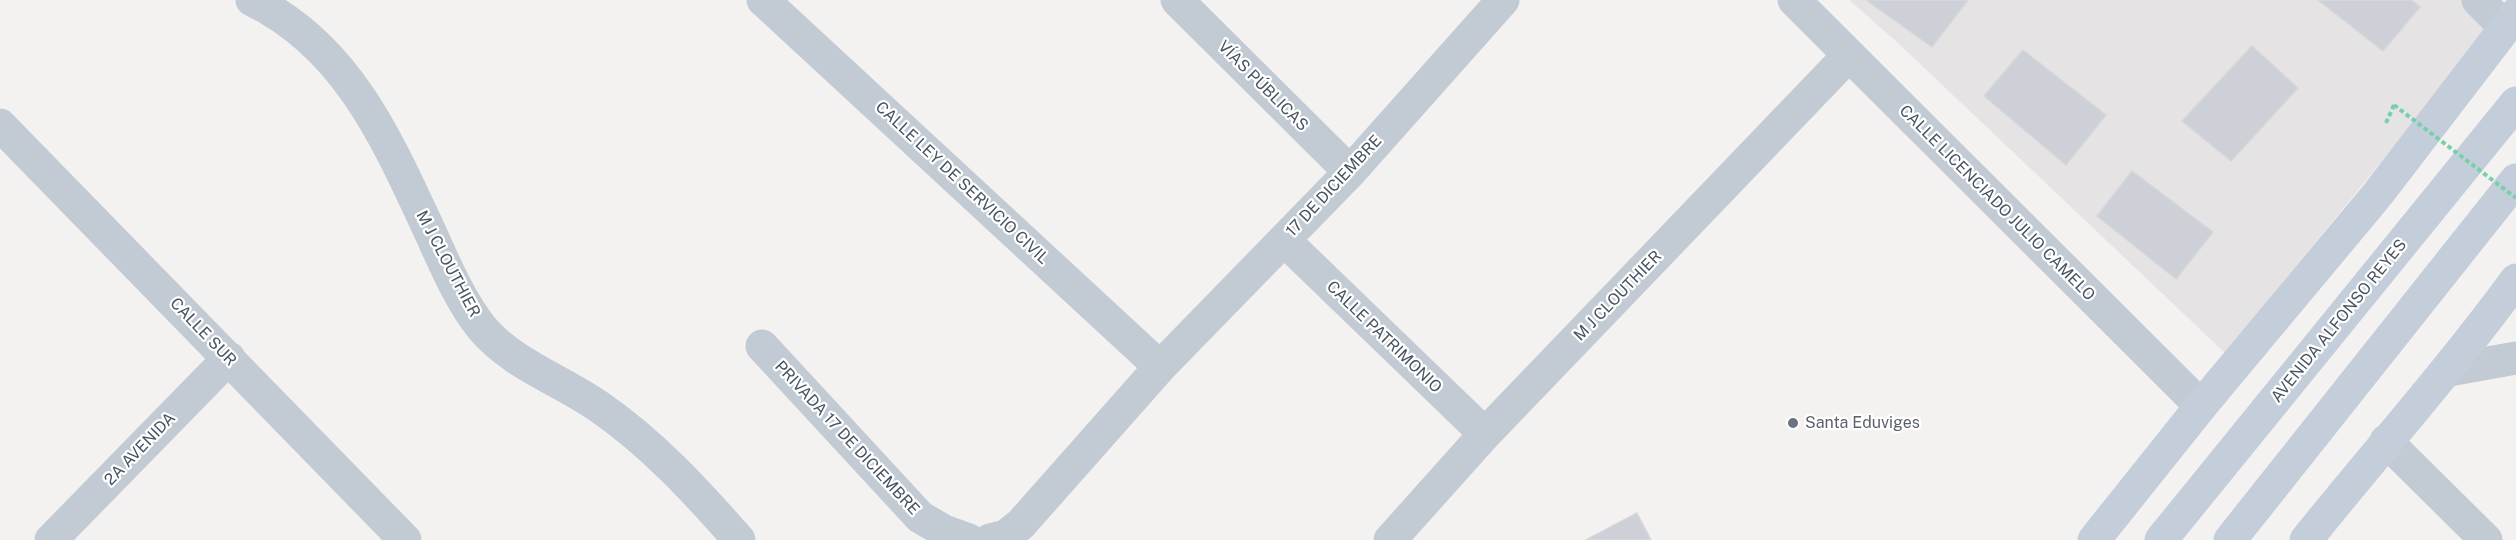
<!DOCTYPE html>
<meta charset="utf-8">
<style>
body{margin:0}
canvas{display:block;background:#f4f2f1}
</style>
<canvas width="2516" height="540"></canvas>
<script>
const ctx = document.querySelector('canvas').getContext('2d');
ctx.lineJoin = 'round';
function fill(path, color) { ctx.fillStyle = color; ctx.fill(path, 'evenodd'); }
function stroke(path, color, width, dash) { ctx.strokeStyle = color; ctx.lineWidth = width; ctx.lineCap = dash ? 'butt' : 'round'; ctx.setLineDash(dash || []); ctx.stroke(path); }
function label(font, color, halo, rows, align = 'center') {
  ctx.font = font + ' "Public Sans",sans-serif'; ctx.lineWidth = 4.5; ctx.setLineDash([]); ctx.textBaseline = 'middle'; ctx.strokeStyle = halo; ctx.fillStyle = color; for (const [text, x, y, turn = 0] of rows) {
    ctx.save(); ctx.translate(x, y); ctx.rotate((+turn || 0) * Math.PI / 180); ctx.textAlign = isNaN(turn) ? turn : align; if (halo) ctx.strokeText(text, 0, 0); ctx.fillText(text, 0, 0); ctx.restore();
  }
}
const education = new Path2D(`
 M1849,0H2480L2499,18L2225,353L1898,43Z`);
const building = new Path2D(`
 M1866,0H1968L1932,47Z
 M2318,0H2411L2420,7L2383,51Z
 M2252,46L2298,88L2231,161L2182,121Z
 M2023,50L2106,115L2066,165L1984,96Z
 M2132,171L2213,232L2176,279L2097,216Z
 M1637,513L1651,540H1586Z`);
const path = new Path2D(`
 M2386,123L2394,105`);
const street = new Path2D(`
 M252,0C349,47 389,144 432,236C446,267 461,302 482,328C512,364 561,380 598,406C652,443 696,491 739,540
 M763,0L1160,367
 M1177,0L1350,172
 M1794,0L2201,406
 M2478,0L2505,27
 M0,125L405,540
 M1284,240L1485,434
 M762,346L920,517L944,531L969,540
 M2449,370L2516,358
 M2386,441L2486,540
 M51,540L229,358
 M990,540L1006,536L1021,524L1160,367L1350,172L1503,0
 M1390,540L1485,434L1849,55`);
const secondary = new Path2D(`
 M2094,540L2201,406L2377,195L2516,14
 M2161,540L2516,103
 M2230,540L2516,180
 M2306,540C2376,453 2450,370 2516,280`);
const pathBridge = new Path2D(`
 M2394,105L2516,198`);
const markers = [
 [1793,423,6,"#6b7280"]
];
const streetNames = [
 ["VÍAS PÚBLICAS",1263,86,45],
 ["CALLE LEY DE SERVICIO CIVIL",962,183,43],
 ["17 DE DICIEMBRE",1334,186,-47],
 ["CALLE LICENCIADO JULIO CAMELO",1997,203,45],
 ["M J CLOUTHIER",448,264,62],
 ["M J CLOUTHIER",1618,296,-46],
 ["AVENIDA ALFONSO REYES",2339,321,-51],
 ["CALLE SUR",203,332,46],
 ["CALLE PATRIMONIO",1384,337,44],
 ["PRIVADA 17 DE DICIEMBRE",847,438,47],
 ["2A AVENIDA",140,449,-46]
];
const worshipNames = [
 ["Santa Eduviges",1805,423]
];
fill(education, '#e5e3e3');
fill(building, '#cdd0d7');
stroke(building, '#d5d7dd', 1.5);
stroke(path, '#77d0ac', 4, [4.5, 3]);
stroke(street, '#c2cad3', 33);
stroke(secondary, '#c4cdda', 33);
stroke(pathBridge, '#77d0ac', 4, [4.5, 3]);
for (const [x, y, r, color] of markers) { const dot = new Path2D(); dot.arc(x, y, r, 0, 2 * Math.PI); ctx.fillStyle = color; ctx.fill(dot); stroke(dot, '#fff', 2); }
label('16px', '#495360', '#fff', streetNames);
label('16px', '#5b616d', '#fff', worshipNames, 'left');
</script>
